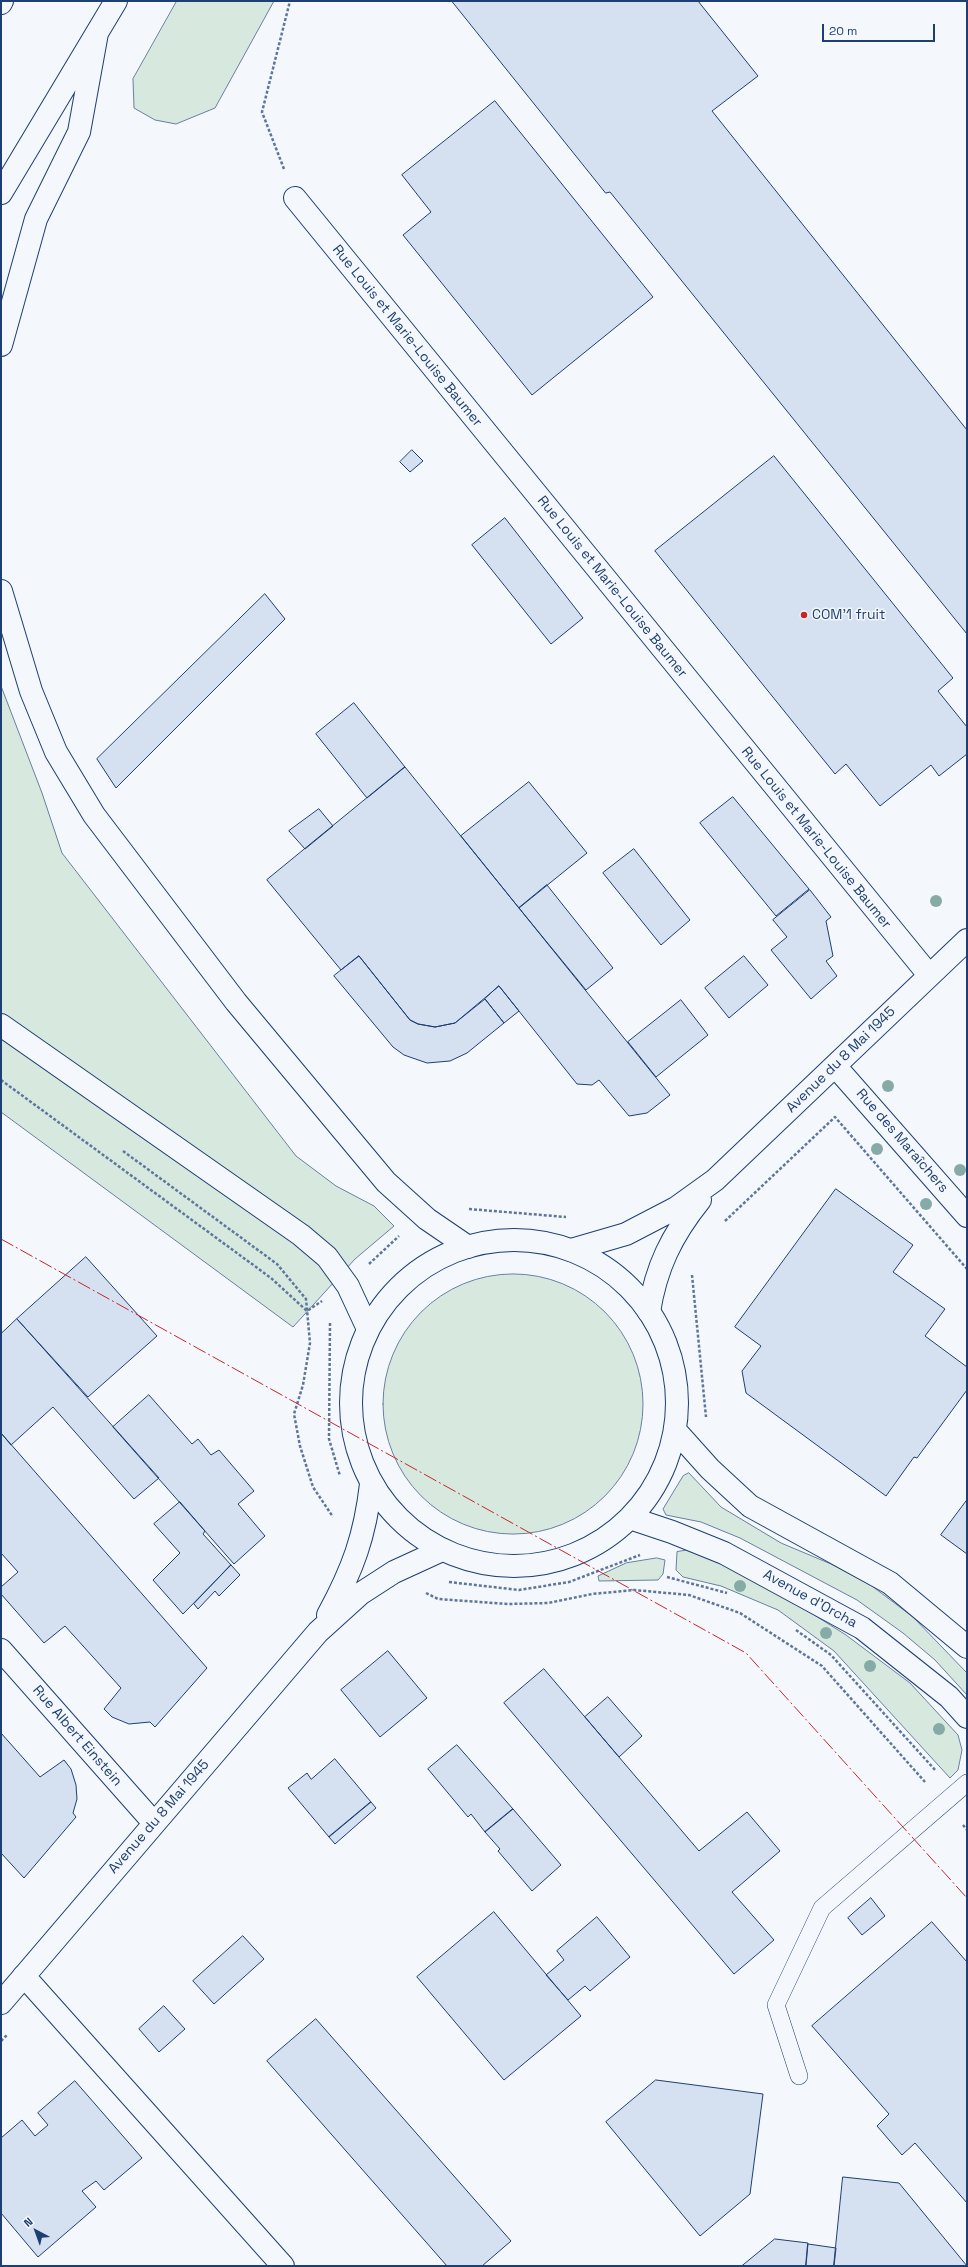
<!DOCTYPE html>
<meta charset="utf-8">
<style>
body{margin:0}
#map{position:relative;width:968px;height:2267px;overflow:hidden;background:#f4f7fb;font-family:"Space Grotesk",sans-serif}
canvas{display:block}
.frame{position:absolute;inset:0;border:2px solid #1d3f73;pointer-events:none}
.north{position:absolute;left:16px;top:2211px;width:40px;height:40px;-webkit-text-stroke:3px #f4f7fb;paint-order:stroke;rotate:319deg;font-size:11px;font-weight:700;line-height:16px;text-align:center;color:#1d3f73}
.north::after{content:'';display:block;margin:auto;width:14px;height:18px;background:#1d3f73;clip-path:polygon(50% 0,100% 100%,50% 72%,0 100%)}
.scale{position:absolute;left:822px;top:24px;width:113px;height:18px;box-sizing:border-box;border:2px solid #1d3f73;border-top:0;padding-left:5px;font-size:12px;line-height:14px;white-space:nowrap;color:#1d3f73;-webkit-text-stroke:3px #f4f7fb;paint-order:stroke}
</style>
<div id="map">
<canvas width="968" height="2267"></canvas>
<div class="frame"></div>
<div class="north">N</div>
<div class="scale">20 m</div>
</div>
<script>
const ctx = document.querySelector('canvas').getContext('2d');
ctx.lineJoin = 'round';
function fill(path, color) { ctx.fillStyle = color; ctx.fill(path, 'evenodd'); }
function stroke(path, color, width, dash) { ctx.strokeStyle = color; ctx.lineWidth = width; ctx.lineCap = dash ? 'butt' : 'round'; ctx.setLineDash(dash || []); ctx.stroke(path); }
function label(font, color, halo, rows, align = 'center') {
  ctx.font = font + ' "Space Grotesk",sans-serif'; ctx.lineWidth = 3; ctx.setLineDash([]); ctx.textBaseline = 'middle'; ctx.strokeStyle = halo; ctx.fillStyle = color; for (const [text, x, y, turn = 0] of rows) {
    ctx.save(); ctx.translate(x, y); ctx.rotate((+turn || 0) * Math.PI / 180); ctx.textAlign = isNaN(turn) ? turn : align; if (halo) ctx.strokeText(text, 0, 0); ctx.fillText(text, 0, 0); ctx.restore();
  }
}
const green = new Path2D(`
 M177,1H274L215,108L176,124L155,120L134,108L133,79Z
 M1,686L42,793L62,853L296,1156L336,1186L374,1206L394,1226L355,1259L293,1327L1,1112Z
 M383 1404a130 130 0 1 1 260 0a130 130 0 1 1-260 0Z
 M689,1473L721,1507L781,1543L831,1564L872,1586L913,1617L967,1673V1695L935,1660L903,1633L857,1600L740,1538L701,1522L666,1515L663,1509L683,1476Z
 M688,1550L740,1572L808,1611L846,1635L910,1683L958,1735L962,1750L958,1770L950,1778L834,1651L778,1610L721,1586L683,1577L676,1570L677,1552Z
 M657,1558L665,1560L663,1574L658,1580L599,1581L598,1576L626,1563Z`);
const building = new Path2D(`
 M452,1H698L758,76L712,111L967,430V634L610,192L606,193Z
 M495,101L653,297L532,395L403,235L431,212L402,175Z
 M412,450L423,461L410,472L400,462Z
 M774,456L953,678L938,691L967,727V754L939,776L931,765L880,806L846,764L835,774L655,551Z
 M505,518L583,618L551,644L472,545Z
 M265,594L285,619L116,788L97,759Z
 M354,703L405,767L367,798L316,734Z
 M405,767L670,1095L647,1113L629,1116L599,1080L592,1085L577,1084L499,986L455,1023L435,1027L418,1024L410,1020L359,956L341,970L267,880Z
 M529,782L587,853L519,908L461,836Z
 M733,797L809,889L776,916L700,823Z
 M319,809L333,826L305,849L289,831Z
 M634,849L690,920L661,945L603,873Z
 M547,885L613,968L586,990L519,908Z
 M810,890L831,917L826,921L833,956L826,961L837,976L811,999L771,950L787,937L773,920Z
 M359,956L410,1020L418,1024L435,1027L455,1023L485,999L504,1023L467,1053L450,1061L427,1063L404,1055L393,1047L334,976Z
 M744,956L768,985L729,1018L705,988Z
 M499,986L519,1011L504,1023L485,999Z
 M681,1000L708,1035L656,1077L628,1042Z
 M836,1189L913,1245L893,1272L945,1309L925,1336L967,1367V1390L917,1458L914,1457L886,1496L746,1393L742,1371L761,1346L735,1327Z
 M86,1257L157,1336L88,1397L17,1319Z
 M17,1319L159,1478L134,1499L53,1407L11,1445L1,1433V1334Z
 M149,1395L192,1444L198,1439L211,1455L219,1450L254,1491L238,1504L265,1536L234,1564L113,1427Z
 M1,1433L207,1668L155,1727L150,1722L129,1724L112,1717L104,1709L121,1688L65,1626L44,1643L1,1594V1587L18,1572L1,1553Z
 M967,1500V1554L941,1535Z
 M180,1502L205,1531L203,1534L231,1565L183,1614L153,1580L180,1553L154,1524Z
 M231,1565L240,1575L219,1596L215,1591L198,1609L194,1604Z
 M388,1651L427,1698L380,1737L341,1690Z
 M544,1669L699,1851L747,1812L780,1851L732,1892L774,1940L734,1974L504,1703Z
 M608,1697L642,1736L619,1757L585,1717Z
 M1,1733L40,1777L64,1760L71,1769L76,1785L77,1799L73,1813L76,1817L24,1878L1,1853Z
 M457,1745L513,1809L485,1832L471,1814L468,1817L428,1769Z
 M335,1759L371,1802L329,1837L288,1788L307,1773L311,1779Z
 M371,1802L376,1808L335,1844L329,1837Z
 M513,1809L561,1865L532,1891L498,1851L500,1849L485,1832Z
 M871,1898L885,1916L862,1935L848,1918Z
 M494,1912L581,2016L504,2080L417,1977Z
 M597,1917L630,1957L590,1991L585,1986L568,2000L546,1975L564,1960L557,1951Z
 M932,1922L967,1962V2203L915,2143L902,2155L877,2126L889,2114L812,2026Z
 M243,1936L264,1959L214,2004L193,1981Z
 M164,2006L185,2029L159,2052L139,2029Z
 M316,2019L511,2241L482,2266H447L267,2061Z
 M656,2080L763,2094L750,2194L700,2236L606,2122Z
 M75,2081L142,2158L104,2190L96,2181L82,2191L96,2207L38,2257L1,2213V2138L22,2120L35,2136L48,2125L38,2113Z
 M843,2177L899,2183L967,2266H834Z
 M775,2239L808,2243L806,2266H742Z
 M808,2244L836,2248L834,2266H806Z`);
const path = new Path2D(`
 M284,169L262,112L290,1
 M1,1080L271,1278L307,1311L322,1301
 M123,1151L277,1264L306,1299L310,1343L303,1385L294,1414L300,1446L313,1487L333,1517
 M469,1209L566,1217
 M725,1221L835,1117L967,1269
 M369,1264L399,1236
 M692,1275L706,1417
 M330,1323L329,1439L340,1476
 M667,1577L727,1593
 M449,1582L519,1590L569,1582L640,1555
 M426,1593L438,1599L508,1604L548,1603L592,1594L634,1590L689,1595L740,1613L822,1666L925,1782
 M796,1630L831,1655L936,1771
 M963,1825L967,1830
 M1,2041L7,2035`);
const service = new Path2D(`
 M799,2076L776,2005L822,1908L967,1783`);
const minor = new Path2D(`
 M295,198L929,975
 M836,1067L967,1216
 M1,1650L154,1823
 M24,1976L283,2266`);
const tertiary = new Path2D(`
 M571,1250L626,1234L676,1208L715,1180L967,940
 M649,1312C656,1267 672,1235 700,1200`);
const secondary = new Path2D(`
 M351 1403a163 163 0 1 1 326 0a163 163 0 1 1-326 0Z
 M675,1430L710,1469L750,1506L890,1583L967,1647
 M630,1518L672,1532L724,1553L862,1628L949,1697L967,1717
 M328,1615C353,1569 365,1536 371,1484
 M1,2003L318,1632L360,1594L394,1572L442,1550`);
const motorway = new Path2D(`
 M1,3L2,1
 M1,193L116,1
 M1,345L36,219L79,132L97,33
 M1,591L31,691L56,752L94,815L236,1002L386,1182L427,1219L468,1247
 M1,1025L301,1235L327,1257L348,1286L368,1329`);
const power = new Path2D(`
 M1,1239L746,1653L967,1898`);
const trees = [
 [936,901],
 [888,1086],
 [877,1149],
 [960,1170],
 [926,1204],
 [740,1586],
 [826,1633],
 [870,1666],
 [939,1729]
];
const markers = [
 [804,615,4,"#c62828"]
];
const streetNames = [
 ["Rue Louis et Marie-Louise Baumer",407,336,51],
 ["Rue Louis et Marie-Louise Baumer",612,587,51],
 ["Rue Louis et Marie-Louise Baumer",816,838,51],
 ["Avenue du 8 Mai 1945",841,1060,-44],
 ["Rue des Maraîchers",902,1141,49],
 ["Avenue d'Orcha",810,1599,29],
 ["Rue Albert Einstein",77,1736,49],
 ["Avenue du 8 Mai 1945",159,1817,-49]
];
const poiNames = [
 ["COM'1 fruit",812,615]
];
fill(green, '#d7e8df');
stroke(green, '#687fa3', 1);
fill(building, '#d5e0f0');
stroke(building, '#1d3f73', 1);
stroke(service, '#1d3f73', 18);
stroke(minor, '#1d3f73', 24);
stroke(tertiary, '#1d3f73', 24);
stroke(secondary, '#1d3f73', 24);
stroke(motorway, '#1d3f73', 24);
stroke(path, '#5e769c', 2.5, [3, 2]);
stroke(service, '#f4f7fb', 17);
stroke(minor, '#f4f7fb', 22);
stroke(tertiary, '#f4f7fb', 22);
stroke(secondary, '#f4f7fb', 22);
stroke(motorway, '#f4f7fb', 22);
stroke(power, '#c62828', 1, [14, 3, 2, 3]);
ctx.fillStyle = '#86aba6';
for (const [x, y] of trees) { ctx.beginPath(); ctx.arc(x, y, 6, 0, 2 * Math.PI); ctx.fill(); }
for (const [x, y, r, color] of markers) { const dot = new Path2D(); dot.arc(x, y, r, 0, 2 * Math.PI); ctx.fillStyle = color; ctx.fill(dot); stroke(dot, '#f4f7fb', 1.5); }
label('14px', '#1d3f73', '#f4f7fb', streetNames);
label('14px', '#1d3f73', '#f4f7fb', poiNames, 'left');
</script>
